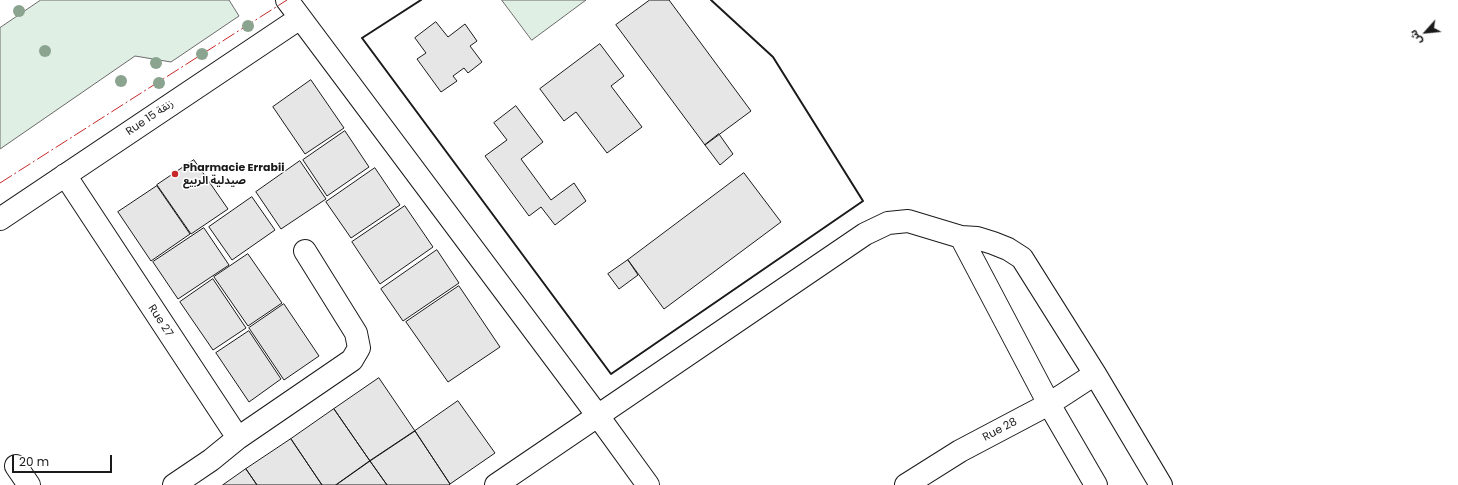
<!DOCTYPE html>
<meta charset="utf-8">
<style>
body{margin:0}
#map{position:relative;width:1458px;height:485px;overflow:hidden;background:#fff;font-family:Poppins,"Noto Sans Arabic",sans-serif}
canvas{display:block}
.north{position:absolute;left:1406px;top:12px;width:40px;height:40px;-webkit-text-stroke:3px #fff;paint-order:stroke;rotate:243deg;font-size:11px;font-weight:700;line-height:16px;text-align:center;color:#1a1a1a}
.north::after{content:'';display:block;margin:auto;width:14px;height:18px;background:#1a1a1a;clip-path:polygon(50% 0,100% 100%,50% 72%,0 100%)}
.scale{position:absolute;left:12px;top:455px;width:100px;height:18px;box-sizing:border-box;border:2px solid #1a1a1a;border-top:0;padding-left:5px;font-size:12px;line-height:14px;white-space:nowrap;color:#1a1a1a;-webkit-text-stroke:3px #fff;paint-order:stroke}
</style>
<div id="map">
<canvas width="1458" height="485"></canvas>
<div class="north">ش</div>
<div class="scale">20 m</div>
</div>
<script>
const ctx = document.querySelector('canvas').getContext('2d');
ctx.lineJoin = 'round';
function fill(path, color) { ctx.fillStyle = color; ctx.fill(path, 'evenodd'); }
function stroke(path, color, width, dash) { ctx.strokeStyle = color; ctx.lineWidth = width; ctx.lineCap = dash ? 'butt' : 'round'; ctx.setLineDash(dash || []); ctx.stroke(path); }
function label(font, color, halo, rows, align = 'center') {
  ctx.font = font + ' Poppins,"Noto Sans Arabic",sans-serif'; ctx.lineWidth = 3; ctx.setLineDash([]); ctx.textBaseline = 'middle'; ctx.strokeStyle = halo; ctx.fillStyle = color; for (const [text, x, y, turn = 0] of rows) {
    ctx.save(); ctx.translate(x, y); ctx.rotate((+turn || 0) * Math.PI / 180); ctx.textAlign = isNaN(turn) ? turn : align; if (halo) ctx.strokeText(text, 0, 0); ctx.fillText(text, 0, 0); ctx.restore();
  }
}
const green = new Path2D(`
 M41,0H229L239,16L171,62L135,56L0,149V28Z
 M502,0H586L532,40Z`);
const building = new Path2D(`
 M650,0H669L751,111L705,145L616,25Z
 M436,22L448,37L465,24L477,41L470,46L482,62L468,73L464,68L453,76L457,81L441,92L417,59L426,53L415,38Z
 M600,44L624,76L611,86L642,127L607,153L576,112L564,121L540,89Z
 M311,80L344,128L305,154L273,107Z
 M516,106L543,142L521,159L551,200L574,183L586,201L555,225L541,207L529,216L485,156L507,140L494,123Z
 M345,131L369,167L327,196L303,160Z
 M719,134L733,154L720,165L705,145Z
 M194,160L228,209L191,234L157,185Z
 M300,161L326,199L281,229L256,192Z
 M375,168L400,205L351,238L326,202Z
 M744,173L781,222L664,309L628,260Z
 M157,186L190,234L151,261L118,212Z
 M252,197L275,230L232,260L209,227Z
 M405,206L433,247L380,284L352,242Z
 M204,228L229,265L178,299L153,262Z
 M437,250L459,283L403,321L381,289Z
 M248,254L282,303L248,326L214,277Z
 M628,260L638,275L619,289L608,274Z
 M213,279L246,328L213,350L180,302Z
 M459,286L500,347L448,382L406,322Z
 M284,304L319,356L284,380L249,328Z
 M249,331L281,379L249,402L216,353Z
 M379,378L415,431L370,461L334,409Z
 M458,401L495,453L450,484L415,431Z
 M334,409L370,461L336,485H322L291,439Z
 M415,431L450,484L449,485H387L370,461Z
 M291,439L322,485H257L246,469Z
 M370,461L387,485H336Z
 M246,469L257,485H223Z`);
const minor = new Path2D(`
 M287,0L598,416L648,485
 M65,175L238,438L211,460L174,485
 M0,219L300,18
 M961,237L1049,404L1096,485
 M238,438L352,360L359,348L356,333L305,251
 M16,466L29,485
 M496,485L865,234L888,223L908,221L961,237L977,238L993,243L1008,249L1022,258L1095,374L1161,485
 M906,485L960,451L1049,404L1095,374`);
const wall = new Path2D(`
 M421,0L362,38L611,374L863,201L773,57L711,0`);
const power = new Path2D(`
 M0,183L287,0`);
const trees = [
 [19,11],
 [248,26],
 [45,51],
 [202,54],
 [156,63],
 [121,81],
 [159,83]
];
const markers = [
 [175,174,4,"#c62828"]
];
const streetNames = [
 ["Rue 15 زنقة",150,118,-34],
 ["Rue 27",160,321,57],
 ["Rue 28",1000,430,-28]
];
const poiNames = [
 ["Pharmacie Errabii",183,168],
 ["صيدلية الربيع",183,181]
];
fill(green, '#e0efe3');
stroke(green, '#6a6a6a', 1);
fill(building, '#e6e6e6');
stroke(building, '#1a1a1a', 1);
stroke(minor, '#1a1a1a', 24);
stroke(minor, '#fff', 22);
stroke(wall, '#1a1a1a', 2);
stroke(power, '#c62828', 1, [14, 3, 2, 3]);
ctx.fillStyle = '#8aa48f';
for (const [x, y] of trees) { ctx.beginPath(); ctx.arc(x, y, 6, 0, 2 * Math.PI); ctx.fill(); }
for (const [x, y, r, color] of markers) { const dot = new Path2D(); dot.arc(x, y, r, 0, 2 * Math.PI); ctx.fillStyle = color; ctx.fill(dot); stroke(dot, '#fff', 1.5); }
label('11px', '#1a1a1a', '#fff', streetNames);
label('bold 11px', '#1a1a1a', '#fff', poiNames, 'left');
</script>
